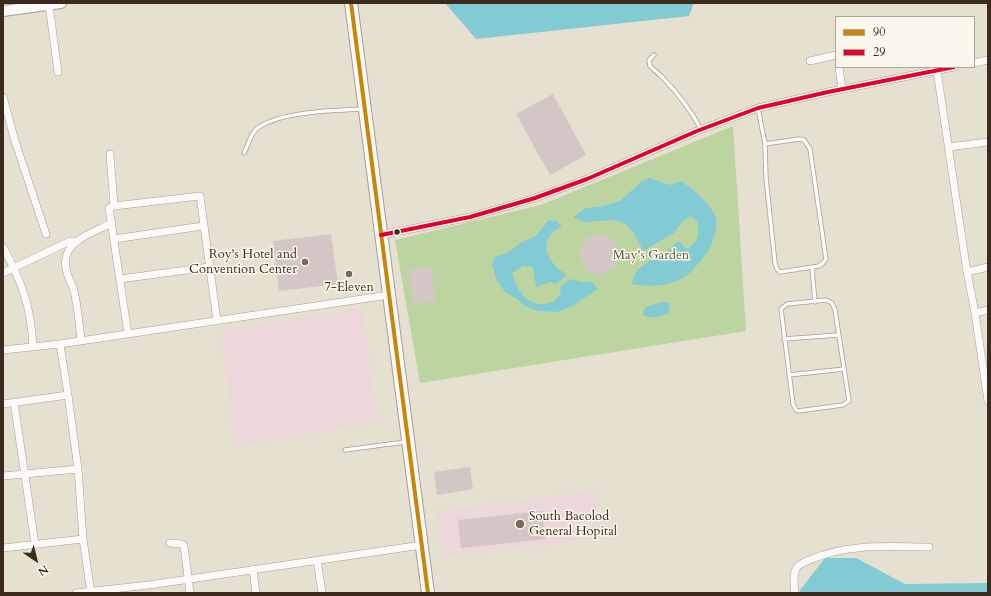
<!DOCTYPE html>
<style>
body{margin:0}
#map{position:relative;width:991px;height:596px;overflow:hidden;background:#e6e0d0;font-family:Cardo,serif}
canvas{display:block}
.frame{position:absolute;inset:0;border:4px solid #3b2a1e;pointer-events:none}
.legend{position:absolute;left:835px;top:16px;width:140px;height:52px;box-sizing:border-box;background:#fbf7ec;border:1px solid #aea59a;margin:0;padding:5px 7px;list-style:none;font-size:12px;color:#3b2a1e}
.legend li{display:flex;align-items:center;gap:8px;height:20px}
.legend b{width:20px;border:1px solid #aea59a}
.north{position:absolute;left:16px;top:540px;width:40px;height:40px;-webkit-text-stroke:3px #fbf7ec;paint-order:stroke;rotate:145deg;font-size:11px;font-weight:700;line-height:16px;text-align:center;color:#3b2a1e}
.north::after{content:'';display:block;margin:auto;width:14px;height:18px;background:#3b2a1e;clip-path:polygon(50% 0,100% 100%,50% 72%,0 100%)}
</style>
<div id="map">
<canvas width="991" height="596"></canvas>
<div class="frame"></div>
<ul class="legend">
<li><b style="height:5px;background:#c88708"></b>90</li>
<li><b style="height:5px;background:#e4002b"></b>29</li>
</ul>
<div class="north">N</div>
</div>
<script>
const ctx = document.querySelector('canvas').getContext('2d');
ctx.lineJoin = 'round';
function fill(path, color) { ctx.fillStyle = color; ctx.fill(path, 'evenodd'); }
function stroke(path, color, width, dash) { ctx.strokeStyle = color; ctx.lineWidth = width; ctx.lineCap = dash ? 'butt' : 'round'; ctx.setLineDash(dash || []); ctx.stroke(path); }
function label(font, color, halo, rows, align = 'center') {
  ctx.font = font + ' Cardo,serif'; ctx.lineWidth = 3; ctx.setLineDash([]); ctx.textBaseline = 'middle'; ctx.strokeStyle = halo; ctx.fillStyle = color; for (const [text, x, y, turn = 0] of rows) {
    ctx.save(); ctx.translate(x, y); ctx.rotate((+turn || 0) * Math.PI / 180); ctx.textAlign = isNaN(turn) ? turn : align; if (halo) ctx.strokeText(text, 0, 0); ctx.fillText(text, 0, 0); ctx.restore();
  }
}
const built = new Path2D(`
 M362,308L377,421L235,447L221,330Z
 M596,490L604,537L443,557L436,512Z`);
const green = new Path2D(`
 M733,126L746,331L420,383L395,240L541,205Z`);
const water = new Path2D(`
 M445,3H694L689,16L476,39Z
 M650,178L670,185L681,181C693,189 709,203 715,215C718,221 716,231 714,236C711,248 706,256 697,265C693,269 689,274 684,277C669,287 649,287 631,284L637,270L653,258L666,252L679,241L686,249C699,242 700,235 697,221L690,216L681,223L674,233L643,251L634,233L627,225L615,220L584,222L573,217L586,208L604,206L620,201L642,181Z
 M549,220L557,221L562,227C558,229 553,231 551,234C539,251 553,266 567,275L556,284L551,282L536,287L533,267L523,266L512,273C518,289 523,304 543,304C552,303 556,301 561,293L560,287L570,279L581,282H592L598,289L572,306L557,312L538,311L525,306L517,299L505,292L496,279L492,264L495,257L507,253L522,242L536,236Z
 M661,302H668L670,309L668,313C661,317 650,319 643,315V311L646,307Z
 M825,558H856L905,584L988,583V593H800V590Z`);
const building = new Path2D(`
 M553,94L586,155L550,175L516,114Z
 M331,234L338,284L279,291L273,241Z
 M604,234L615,241L619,254L613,268L600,275L585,270L579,253L586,238Z
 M431,266L436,301L413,304L409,270Z
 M470,467L473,489L437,495L434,472Z
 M542,511L545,539L461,548L458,520Z`);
const lane = new Path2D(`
 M654,55L649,60L650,66C654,70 658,73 662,77C677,92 691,111 701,129
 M758,108L765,144L766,178L775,263L777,269L780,272L819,266L823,263L826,259L810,149L804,140L799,139L765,144
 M244,153C248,145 251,132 259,127C284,111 333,111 362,109
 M812,268L815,302
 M826,300L832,303L835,310L849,401L843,405L798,411L796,410L793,404L781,309L787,304Z
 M784,339L838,335
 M789,375L844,369
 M345,450L405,442`);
const street = new Path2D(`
 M49,5L58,72
 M810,61L836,55
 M974,63L988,60
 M839,67L842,89
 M937,71L967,272L975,313L988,401
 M3,97L15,141L46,234
 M949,147L988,142
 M110,154L114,206
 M381,235L470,217L535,198L587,179L697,131L758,108L828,92L954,67
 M114,239L203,226
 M3,247C22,283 31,306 33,347
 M967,272L988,267
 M3,273L70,241H75
 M120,279L209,267
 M975,313L988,310
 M128,334L109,208L114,206L200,196L217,321
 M81,340C79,324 78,307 74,291C72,283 67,277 66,268C61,241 92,233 112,223
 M60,344L68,395L78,469L83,539L91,593
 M3,350L60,344L389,295
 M14,402L35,544
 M3,404L68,395
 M3,476L78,469
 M170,543L182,544L184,546L190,593
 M3,548L83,539
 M317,560L322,593
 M253,569L256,593
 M76,593L149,585L422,545
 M795,593C794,585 792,573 798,566C802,563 807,561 812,559C849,543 890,547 929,547`);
const secondary = new Path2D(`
 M3,11L61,3`);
const primary = new Path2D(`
 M351,3L428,593`);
const bus1 = new Path2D(`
 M351,3L428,593`);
const bus2 = new Path2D(`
 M381,235L470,217L535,198L587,179L697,131L758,108L828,92L954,67`);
const markers = [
 [397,232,3.5,"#3b2a1e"],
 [305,262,4,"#776a5c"],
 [349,274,4,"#776a5c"],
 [520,524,5,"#776a5c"]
];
const poiNames = [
 ["Roy's Hotel and",297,255],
 ["Convention Center",297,270],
 ["7-Eleven",349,288,"center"],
 ["South Bacolod",529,517,"left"],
 ["General Hopital",529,532,"left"]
];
const parkNames = [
 ["May's Garden",651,256]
];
fill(built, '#ecd7da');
fill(green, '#bcd4a0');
fill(water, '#83cbd4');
fill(building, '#d4c6c4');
stroke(lane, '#a59f95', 5);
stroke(street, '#a59f95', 8);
stroke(secondary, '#a59f95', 12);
stroke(primary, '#a59f95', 14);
stroke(lane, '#fbfaf8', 3.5);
stroke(street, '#fbfaf8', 7);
stroke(secondary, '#fbfaf8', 10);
stroke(primary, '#fbfaf8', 12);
stroke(bus1, '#c88708', 4);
stroke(bus2, '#e4002b', 4);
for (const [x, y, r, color] of markers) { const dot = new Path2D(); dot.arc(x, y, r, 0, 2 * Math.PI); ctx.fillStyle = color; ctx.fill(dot); stroke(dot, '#fbf7ec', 1.5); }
label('13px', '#3b2a1e', '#fbf7ec', poiNames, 'right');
label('13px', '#585a39', '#fbf7ec', parkNames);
</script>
